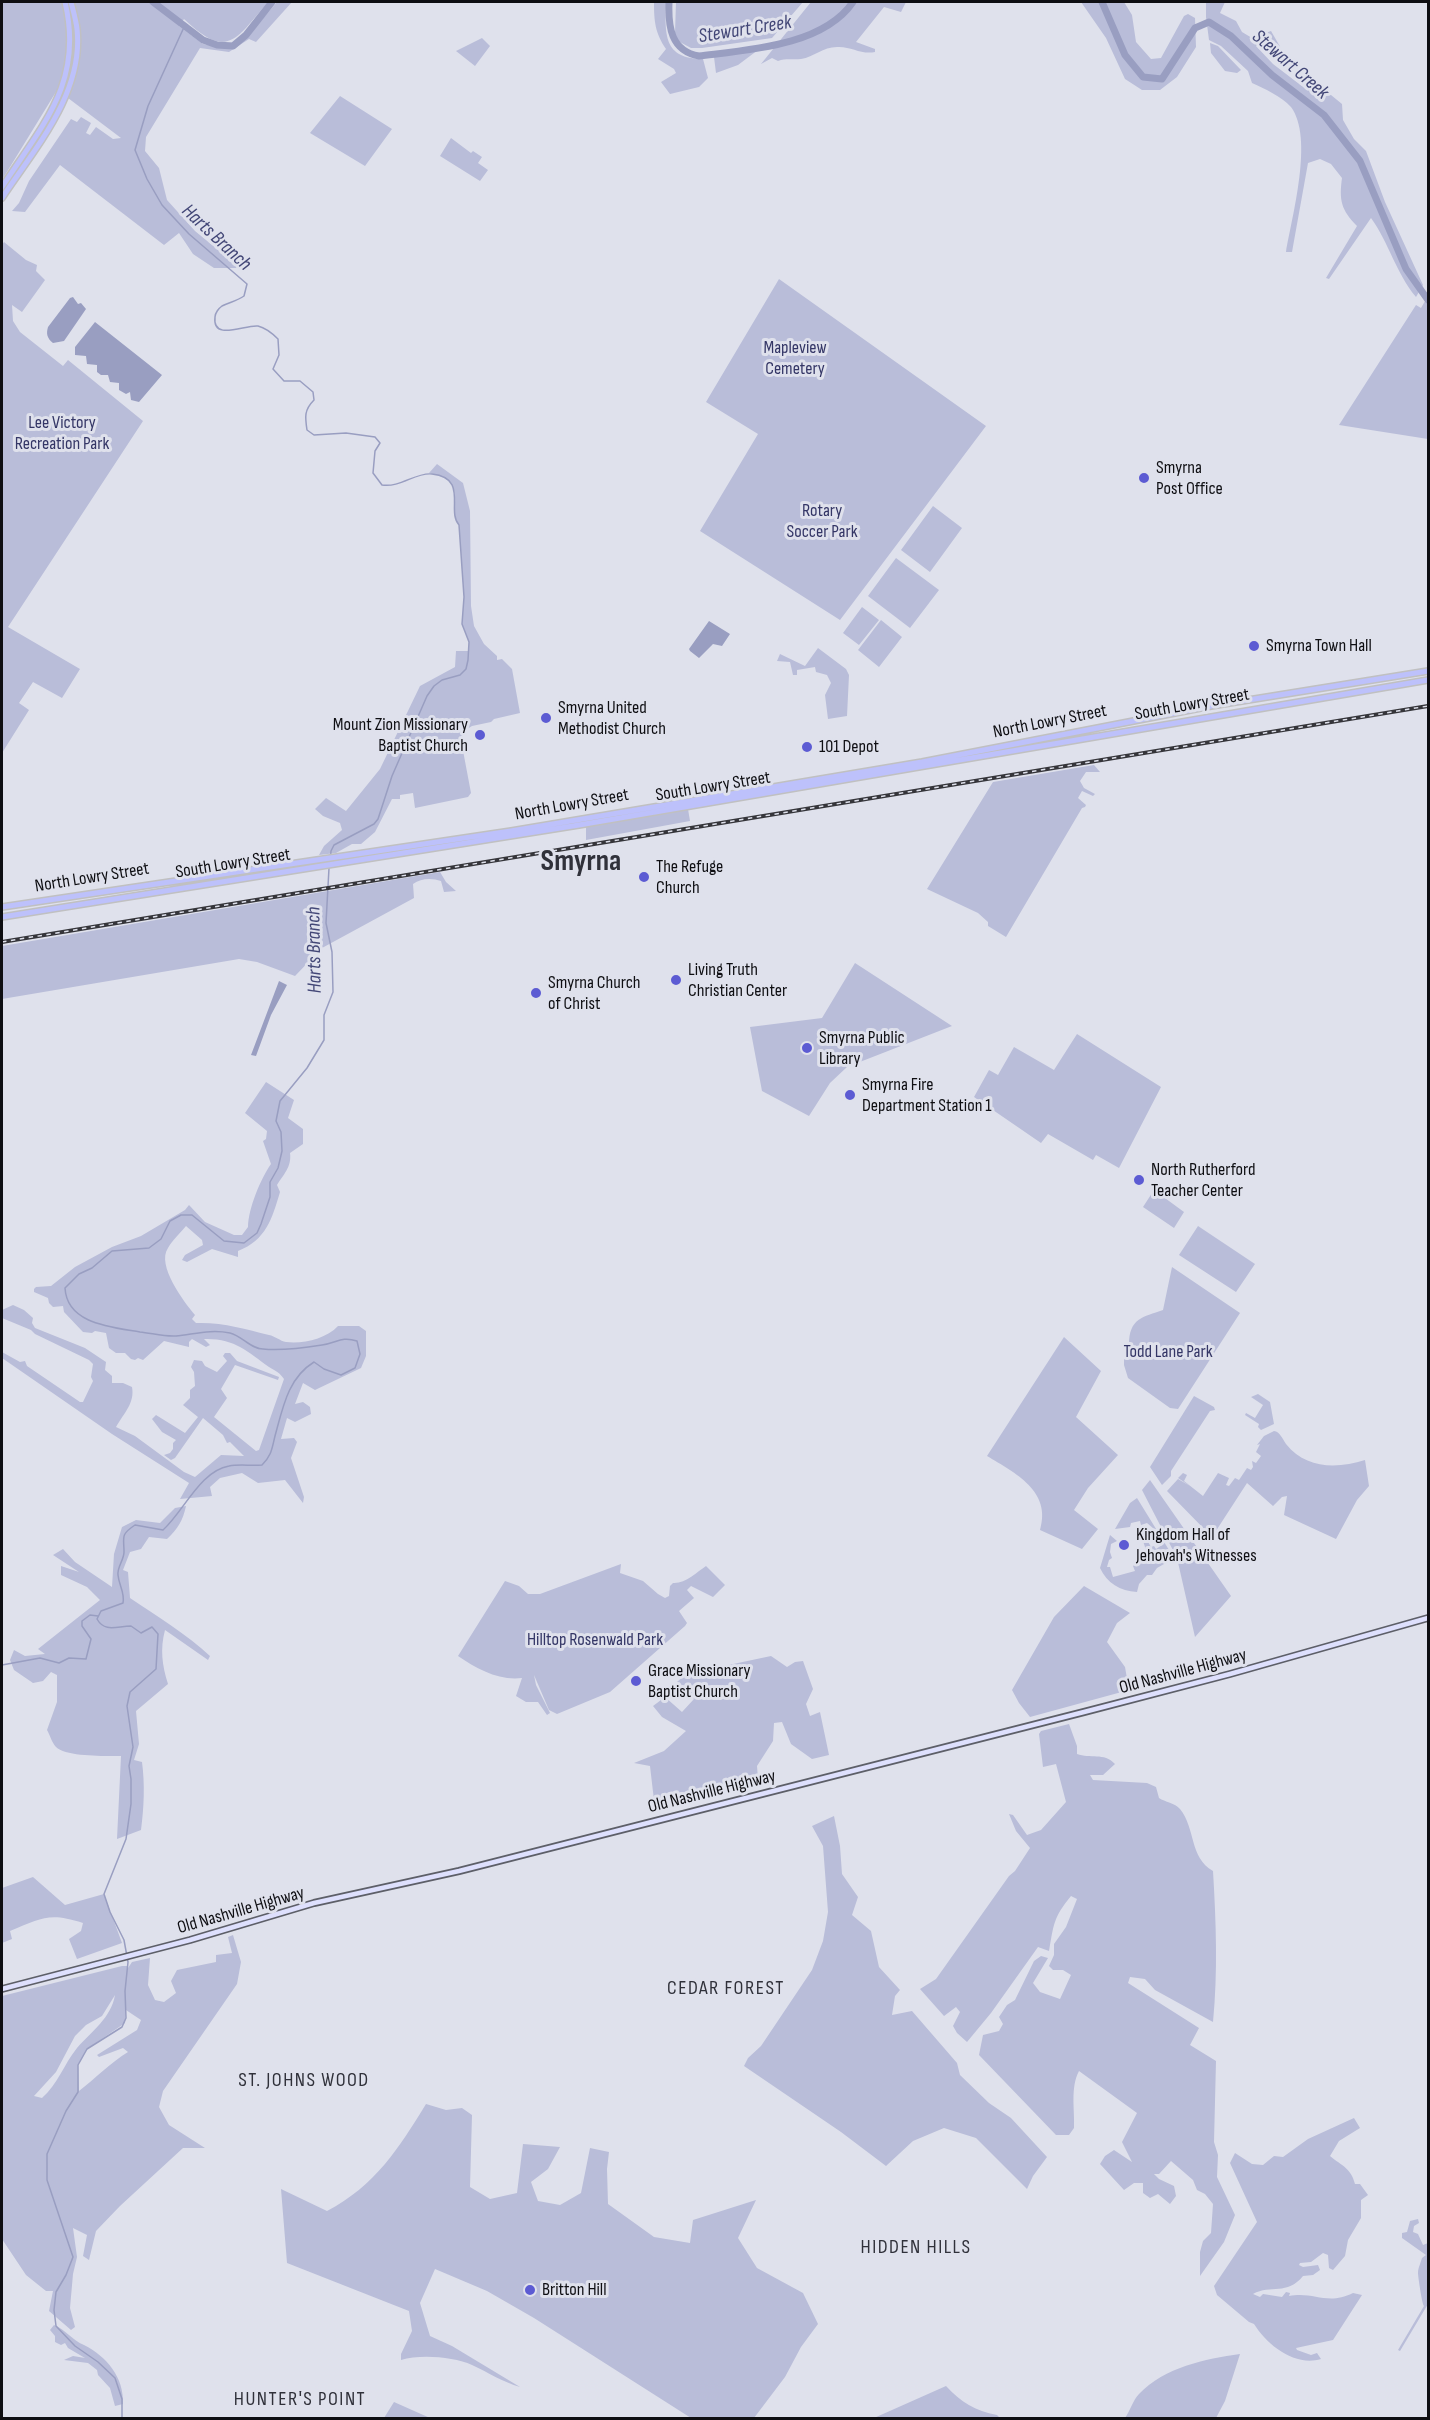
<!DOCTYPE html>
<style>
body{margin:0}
#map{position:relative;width:1430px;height:2420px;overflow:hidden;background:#dfe1ec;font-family:"Sofia Sans Condensed",sans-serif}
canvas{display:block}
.frame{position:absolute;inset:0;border:3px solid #0e0e12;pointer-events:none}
</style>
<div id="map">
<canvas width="1430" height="2420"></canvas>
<div class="frame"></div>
</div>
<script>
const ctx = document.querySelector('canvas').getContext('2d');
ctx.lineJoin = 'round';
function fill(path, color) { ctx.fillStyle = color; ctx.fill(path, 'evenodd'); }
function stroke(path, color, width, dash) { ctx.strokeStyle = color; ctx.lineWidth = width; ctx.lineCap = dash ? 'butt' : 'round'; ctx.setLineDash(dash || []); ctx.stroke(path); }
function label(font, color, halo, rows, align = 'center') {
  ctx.font = font + ' "Sofia Sans Condensed",sans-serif'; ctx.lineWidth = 6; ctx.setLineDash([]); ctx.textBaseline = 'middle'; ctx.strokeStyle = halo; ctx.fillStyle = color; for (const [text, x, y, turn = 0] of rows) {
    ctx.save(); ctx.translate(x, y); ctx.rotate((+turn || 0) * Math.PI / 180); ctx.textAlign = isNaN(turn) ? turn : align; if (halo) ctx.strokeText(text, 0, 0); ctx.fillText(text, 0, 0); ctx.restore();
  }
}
const green = new Path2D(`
 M2,2H268C236,39 228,61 184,19L179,26L203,44L230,49L248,36L277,2H292L256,42L249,39L229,52L200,48L146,137L145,151L159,168L167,200L195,231L240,268H214L193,254L179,233L164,245L60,165L25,212L12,211L19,203L29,181L71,119L77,122L81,117L91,123L86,133L90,135L96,127L113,139L121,138L68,98L59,87L2,180Z
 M654,2H666C665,34 663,59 703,59L708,78L699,87L670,94L661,82L676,73L674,69L658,59L666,49C655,33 654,21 654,2Z
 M676,2H803L772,38L702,48H691L678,41L675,33Z
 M811,2H906L901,12L884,7L856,42L875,49V52C861,55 851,46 837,47C823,47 814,57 801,59C793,60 786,58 778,61L772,58L761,64Z
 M1081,2H1124L1132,15L1136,42L1151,59L1161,58L1184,16L1188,14L1195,18L1196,47L1177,77L1160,90H1142L1125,79L1106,38Z
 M1206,2H1225L1220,13L1236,21L1242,32L1252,38L1271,31L1286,57L1278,56L1265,41L1256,46L1273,64L1307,90L1320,86L1342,104L1343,120L1354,139L1366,151L1385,202L1423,285L1416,297C1396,273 1389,243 1371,218L1329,279L1326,278L1357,226C1341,210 1339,200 1342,178L1331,164L1320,159L1308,163L1292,252H1286C1292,216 1314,138 1291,107C1281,96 1265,89 1252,83L1248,71L1221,46L1209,40L1206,17Z
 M482,38L490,46L475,66L456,51Z
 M1210,43L1218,46L1241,70L1237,73L1225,71L1211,53Z
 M758,50L738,65L716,73L714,57Z
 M340,96L392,129L365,166L310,133Z
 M451,138L471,153L473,151L482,157L478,163L488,170L480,181L440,156Z
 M4,242L26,260L37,265L36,271L45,280L22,312L12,305L13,321L20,332L63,366L68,360L143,421L8,627L80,669L62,698L33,682L19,703L29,710L2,753V245Z
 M779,279L986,426L840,620L700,531L758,434L706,402Z
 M1428,296V439L1339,425L1416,305L1421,308Z
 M437,464L463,483L470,511L471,606L474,626L484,644L497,656V660L502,659L512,669L520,713L494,719L491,722L472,726L464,731L461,740L471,793L468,797L415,808L413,793L400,795V799H392L375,832L361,844H352L336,853L319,855L324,846L342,830L340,823L323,816L315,809L326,798L346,811L380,769L420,686L455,667L456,651H469V642L462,624L464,597L459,525C445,509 472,481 429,473Z
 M933,506L962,528L930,572L901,550Z
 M896,558L939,590L910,628L868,596Z
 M862,607L879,620L859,645L843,633Z
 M881,620L902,637L879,667L858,650Z
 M818,648L846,669L849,675L847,716L828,719L825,695L831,683L827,675L816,672L815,667L797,670V675H793L790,662L777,661L780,654L805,666Z
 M1094,765L1100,772H1086L1080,781L1084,788L1095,794L1093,796L1082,791L1078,798L1086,805L1085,807L1082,808L1006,937L988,926V922L978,913L927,889L993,782Z
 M688,809L690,821L586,840V826Z
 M440,872L446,882L456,891L444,892L441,881C432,878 421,878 413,884L414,898L322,948L295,976L257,962L239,959L2,999V946Z
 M855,963L952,1026L847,1067L830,1083L809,1116L762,1091L750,1027L822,1018Z
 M1077,1034L1161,1087L1119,1168L1096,1155L1093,1160L1048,1134L1041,1143L974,1097L989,1070L998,1075L1014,1047L1054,1070Z
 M266,1082L294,1100L288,1118L303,1129V1144L290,1153C292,1167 283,1175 277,1185L280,1192C272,1219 266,1240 238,1251V1257L212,1249L187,1262L182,1260L185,1255L203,1245L202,1240L186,1226C180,1233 172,1241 168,1248C156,1265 184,1302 195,1315L192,1319L196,1323C222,1322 245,1329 269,1335C275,1336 280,1341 286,1342C303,1344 326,1339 338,1326H359L366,1331V1356L361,1368L315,1390L303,1383L295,1404L303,1402L310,1407L311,1414L295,1422L287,1418L281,1439L294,1438L297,1442L291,1458L304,1497L303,1503L285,1480L258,1483L242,1473L220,1478L210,1487L212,1496L180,1499L189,1483L112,1434L2,1358V1352L20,1362L25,1361L27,1366L80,1402H83L93,1381L91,1377L93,1364L89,1360L35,1334L31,1330L2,1318V1310L13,1305L24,1310L33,1318L32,1323L35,1328L85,1348L106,1362L105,1370L112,1376V1383H123L132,1387C135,1403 124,1413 116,1427L135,1436L184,1472L195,1477L221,1455L244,1456L230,1442L227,1443L223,1435L203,1418L175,1458L171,1460L164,1455L170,1453L173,1449V1443L176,1440L162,1432L152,1419L156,1415L185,1433L198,1417L183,1405L190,1398V1390L195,1386L194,1372L191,1367L194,1360L202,1361L205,1366L217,1372L227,1361L223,1356L225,1353H230L237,1361L279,1377L278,1380L235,1365L221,1389L227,1398L214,1417L256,1451L259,1450L284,1379C280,1373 276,1371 269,1367C247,1351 234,1338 204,1339L210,1345L206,1347L192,1339L189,1342V1347L164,1341L143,1360L138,1358L135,1360L131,1359L125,1353H116L109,1348L106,1333L95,1331L92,1333L83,1332L64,1312L63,1306L53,1307L49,1303L48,1298L34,1292V1289L36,1287L51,1286L75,1267L112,1247L141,1236L185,1210L189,1205L205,1222L234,1235H242L248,1227C248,1209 261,1178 271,1164L263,1141L266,1139L267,1131L245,1113Z
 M1154,1190L1184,1212L1174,1228L1143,1207Z
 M1198,1226L1255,1264L1236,1292L1179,1255Z
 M1172,1267L1240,1313L1178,1409L1170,1408L1128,1378L1124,1365V1345H1129C1129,1318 1143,1317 1163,1310Z
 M1064,1337L1101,1371L1076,1417L1118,1455L1088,1488L1074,1510L1098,1529L1082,1549L1040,1530C1052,1491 1015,1473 987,1456Z
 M1258,1394L1270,1402L1274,1424L1261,1430L1258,1427L1259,1424L1245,1415L1246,1413L1255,1418L1263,1405L1251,1397Z
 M1194,1396L1214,1407L1215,1410L1210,1411L1171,1471V1476L1162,1485L1150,1467Z
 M1274,1431C1280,1432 1282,1438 1286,1444C1306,1469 1337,1469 1365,1460L1369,1486L1357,1500L1336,1539L1284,1515L1287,1496L1282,1497L1273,1506L1247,1483L1212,1537L1167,1491L1178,1479L1190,1486L1178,1478L1183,1473L1187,1475L1184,1481L1203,1496L1218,1473L1229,1478L1226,1485L1229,1486L1235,1478L1239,1480L1247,1468L1251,1470L1253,1467L1252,1461L1256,1463L1261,1456L1256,1452L1260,1444L1257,1445L1264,1436Z
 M1150,1480L1231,1596L1195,1637L1177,1558L1142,1490Z
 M1137,1498L1169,1550L1171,1560L1157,1568L1152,1575H1147L1139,1584L1137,1592C1120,1591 1107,1583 1100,1568L1110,1535L1117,1541L1111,1544L1110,1552L1112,1558L1109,1560L1107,1567H1110L1113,1577L1135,1571L1133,1566L1147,1553L1143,1541L1146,1538L1151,1547L1154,1546L1156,1549L1162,1545L1154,1529L1147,1523L1141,1525L1140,1521L1131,1523L1130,1527L1115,1529L1130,1503Z
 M186,1506C183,1520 178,1529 167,1539L149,1537L141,1549L130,1552L123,1570L128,1572L130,1598C155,1615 188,1635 210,1656L208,1660L165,1630C160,1649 162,1665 168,1684L136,1711L139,1744L134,1760L142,1762C145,1785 144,1807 141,1830L117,1839L121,1756C107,1756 66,1757 56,1747C52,1743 50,1735 47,1730L57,1702V1675L51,1672L43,1681L33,1683L14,1670L10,1660L14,1650L25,1656L45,1654L38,1649L100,1600L87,1587L61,1575V1566L79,1572L53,1555L63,1549L75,1562L112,1587L114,1554L122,1527L136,1520L160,1523L175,1508Z
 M621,1564L620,1573L643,1581L658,1594L665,1598L669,1596L670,1586L673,1583C685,1584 697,1572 706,1566L725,1585L713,1597L691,1586L687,1590L694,1598L679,1611L687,1623L685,1626L610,1692L557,1714L549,1710L534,1675L536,1685L550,1713L547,1715L538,1702H526L516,1696L522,1678C499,1681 477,1669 458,1656L505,1581L519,1586L528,1594H540Z
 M1084,1586L1130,1613L1117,1623L1107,1642L1125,1667L1129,1690L1030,1717L1019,1703L1012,1690L1054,1617Z
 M771,1656L787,1667L795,1662L803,1661L813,1689L806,1704L810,1716L820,1712L829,1755L812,1759L791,1744L782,1722L774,1723L773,1741L757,1766L758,1779L655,1809L650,1766L634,1763L664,1751L686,1731L662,1717L653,1706L665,1697L682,1712L694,1699L677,1682L686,1674Z
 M1069,1724L1077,1746V1754C1090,1759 1104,1752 1115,1764L1103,1775H1090L1093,1780L1147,1783L1156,1787L1159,1798C1165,1802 1175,1803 1180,1809C1196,1829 1189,1857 1213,1871C1216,1921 1218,1972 1213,2022L1155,1990L1145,1979L1130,1977L1128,1983L1199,2028L1190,2045L1216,2061L1214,2142L1218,2155L1217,2177L1235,2215L1224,2242L1200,2276V2252L1203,2241L1211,2233L1213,2204L1205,2194L1197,2190L1193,2180L1171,2161L1159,2174H1154L1159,2179L1174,2186L1176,2196L1170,2204L1158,2194L1150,2198L1143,2193V2183H1134L1124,2190L1100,2164L1105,2156L1114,2150L1132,2162L1122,2142L1137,2113L1079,2071C1070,2088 1075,2110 1074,2128L1069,2135H1056L979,2055L983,2035L999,2031L1003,2024L999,2017L1007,2005L1015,2000L1034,1961L1041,1956L1048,1958L1033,1983L1040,1992L1060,1999L1071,1975L1063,1970H1053L1049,1966L1054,1955V1944L1066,1927L1077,1899L1071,1896C1053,1918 1054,1924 1049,1951L1038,1947L991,2013L967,2042L957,2033L953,2026L960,2012L956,2007L944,2016L920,1989L936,1979L1009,1876L1015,1871L1030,1848L1016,1831L1009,1814L1013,1815L1027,1835L1041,1830L1066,1802L1056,1764L1043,1767L1039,1734L1041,1731Z
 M834,1816L840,1846L842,1874L858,1897L852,1915L871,1931L879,1967L900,1990L895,1996L892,2015L912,2011L957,2063L960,2075L989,2103L1011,2118L1047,2157L1033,2176L1027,2189L976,2138L944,2128L913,2141L886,2166L841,2132L744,2066L748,2058L761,2046L812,1970L823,1941L828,1912L823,1846L812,1826Z
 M33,1877L65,1905L104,1894L122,1943L77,1959L69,1939L81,1931L83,1923C49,1912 42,1918 10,1931L12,1939L2,1943V1888Z
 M233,1935L241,1962L237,1984L163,2091L159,2107L169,2125L205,2148H183L120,2206L96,2231L89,2260L83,2256L87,2235L73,2228L77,2257L73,2274L70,2308L75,2327L71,2330L49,2311L53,2291H46L26,2275L2,2239V1996L122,1966H128V1968L132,1962L150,1958L148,1985L155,2000L164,2002L176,1993L171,1981L177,1970L216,1962V1955L232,1953L228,1937ZM115,1995C111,2018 92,2031 77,2048C64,2064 58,2084 42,2098L34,2096L56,2072L75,2036L86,2025L102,2016ZM126,2010L141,2020L137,2030L97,2055L99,2057L123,2048L128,2052C110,2063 96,2078 79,2091L78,2065L87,2049L125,2023Z
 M426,2104L446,2110L462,2108L472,2115L470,2187L490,2199L517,2193L523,2144L560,2147L548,2169L531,2182L538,2201L560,2205L581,2193L590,2148L609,2152L607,2169L608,2204L654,2237L690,2243L693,2220L756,2200L738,2238L757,2268L803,2293L818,2324L801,2347L785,2377L754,2418H691L534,2318L487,2291L435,2269L420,2303L430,2336L452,2346L520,2387C503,2382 489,2373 472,2365C454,2357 421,2354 401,2360V2354L412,2331L409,2311L287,2263L281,2189L327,2211C375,2186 399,2148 426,2104Z
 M1354,2118L1360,2128L1339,2141L1330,2156C1342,2166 1351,2168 1355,2184H1360L1368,2195L1361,2200V2218L1348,2240L1345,2256L1333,2270L1329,2268L1328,2255L1323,2253L1311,2262L1300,2263L1299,2265L1303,2267L1318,2265L1320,2270L1313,2275L1303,2276C1287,2296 1271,2284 1253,2294L1260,2297L1263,2294L1282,2297L1286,2292L1290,2293L1289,2296C1314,2291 1327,2306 1353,2293L1362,2295L1333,2340L1296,2348L1297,2350L1311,2355L1317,2353L1321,2359C1295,2367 1267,2345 1254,2324L1249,2322L1217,2295L1214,2286L1257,2222L1230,2163L1235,2153L1252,2164L1263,2165L1274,2156L1283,2157L1308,2139Z
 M1418,2219L1419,2223L1414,2226L1413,2232L1418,2234L1423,2245L1428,2243V2304L1400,2351L1398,2350L1424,2306C1422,2304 1418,2276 1418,2273C1418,2268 1421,2262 1422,2258L1426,2255L1402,2238V2233L1407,2232L1410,2221Z
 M54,2325C66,2330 72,2340 84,2345C107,2357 124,2377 123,2404L115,2406L110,2388L98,2375L97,2370L88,2363L64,2360L73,2356L85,2358L68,2348L65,2343L61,2345L55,2342V2336L50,2330Z
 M1240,2354L1225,2401L1216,2418H1125C1130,2411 1133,2400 1139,2394C1165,2367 1205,2359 1240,2354Z
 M946,2386C961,2402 975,2411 997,2415L1000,2418H874Z
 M394,2402L430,2418H384Z`);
const water = new Path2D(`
 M73,297L78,304L81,303L86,309L64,341L53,343C47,338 46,334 48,327L70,298Z
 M95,322L162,375L139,402L131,400L130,392L126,394L119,390V383L110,382L108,375H101L97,372V365L87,364L86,356L75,355V347Z
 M709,621L730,634L722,646L713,644L699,658L690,651L689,649Z
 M279,981L287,985L271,1015L256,1056L251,1055Z`);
const stream = new Path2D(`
 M185,25L148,106L135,150L147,179L162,205L189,234L247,284L244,296C237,301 230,302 222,306C219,308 215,313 215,317C212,342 246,324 258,326C266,328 272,333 278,339L279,355L273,369L284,381H300L313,392L314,400C304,410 305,417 307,430L314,435L346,433L375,437L380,443L375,451L373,473L382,485C400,488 416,472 432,474C469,478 446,511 459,525L464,597L462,624L469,642L468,660L466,669L460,675L442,680L434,686L427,696L392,776L378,819L374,824L334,845L331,851L330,863
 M2,1665L40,1658L59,1663L69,1658L86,1659L91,1639L82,1626V1621L90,1615L98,1616
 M122,2418V2399L115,2378L98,2362L75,2346L56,2326L54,2310L56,2292L66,2275L73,2257L47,2180V2154L66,2111L78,2092V2065L87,2049L122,2027L126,2018L125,1991L128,1962L124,1940L110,1912L104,1894L126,1839L131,1804V1779L129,1766L133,1747L127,1706L130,1692L156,1669L158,1634L152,1627L141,1633L131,1626C117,1626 105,1633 97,1619L101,1611L123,1603C125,1592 119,1586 118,1575C117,1567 124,1560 124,1552C124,1537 120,1535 135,1525L163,1530C184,1511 200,1471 229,1466C239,1464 251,1466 262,1465C272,1455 272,1448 275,1436C283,1407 288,1378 314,1362L324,1369L341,1375L355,1368L360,1354L357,1341C341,1336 337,1343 322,1345C303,1348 282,1351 263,1349C251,1349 242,1336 230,1333C211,1329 195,1334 176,1336C165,1337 151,1333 140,1332C111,1327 67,1324 65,1288L79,1274L92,1268L112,1251L149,1248L161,1239L170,1221L181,1215H192L224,1241L244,1243L257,1233L261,1224L270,1197V1182L278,1168L282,1151L281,1132L276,1121L280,1101L307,1068L324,1040V1015L333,992L332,952L326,923L329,868`);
const river = new Path2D(`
 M153,2L203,40L217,45L233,46L246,35L272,2
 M669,2C668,27 671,51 699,56C748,50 823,46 853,2
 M1102,2L1125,55L1143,77L1162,79L1195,28L1209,22L1231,36L1272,75L1324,115L1360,161L1406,269L1428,300`);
const secondary = new Path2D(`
 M2,1989L190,1940L314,1903L459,1871L1084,1712L1230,1674L1428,1618`);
const primary = new Path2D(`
 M2,187C43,124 84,82 65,2
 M2,198C35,148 84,93 77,29C76,20 73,10 71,2
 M2,907L511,831L922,762L1211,706L1428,671
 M2,917L579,825L1428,680`);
const rail = new Path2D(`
 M2,942L1428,706`);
const markers = [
 [1144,478,6,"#5c5bd3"],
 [1254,646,6,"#5c5bd3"],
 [546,718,6,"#5c5bd3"],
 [480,735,6,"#5c5bd3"],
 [807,747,6,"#5c5bd3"],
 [644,877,6,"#5c5bd3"],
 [676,980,6,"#5c5bd3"],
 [536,993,6,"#5c5bd3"],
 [807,1048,6,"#5c5bd3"],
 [850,1095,6,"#5c5bd3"],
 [1139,1180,6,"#5c5bd3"],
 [1124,1545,6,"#5c5bd3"],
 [636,1681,6,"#5c5bd3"],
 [530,2290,6,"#5c5bd3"]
];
const parkNames = [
 ["Mapleview",795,348],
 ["Cemetery",795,369],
 ["Lee Victory",62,423],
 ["Recreation Park",62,444],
 ["Rotary",822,511],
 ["Soccer Park",822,532],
 ["Todd Lane Park",1168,1352],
 ["Hilltop Rosenwald Park",595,1640]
];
const poiNames = [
 ["Smyrna",1156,468],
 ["Post Office",1156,489],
 ["Smyrna Town Hall",1266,646],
 ["Smyrna United",558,708],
 ["Methodist Church",558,729],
 ["Mount Zion Missionary",468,725,"right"],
 ["Baptist Church",468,746,"right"],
 ["101 Depot",819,747],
 ["The Refuge",656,867],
 ["Church",656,888],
 ["Living Truth",688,970],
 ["Christian Center",688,991],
 ["Smyrna Church",548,983],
 ["of Christ",548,1004],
 ["Smyrna Public",819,1038],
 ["Library",819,1059],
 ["Smyrna Fire",862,1085],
 ["Department Station 1",862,1106],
 ["North Rutherford",1151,1170],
 ["Teacher Center",1151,1191],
 ["Kingdom Hall of",1136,1535],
 ["Jehovah's Witnesses",1136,1556],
 ["Grace Missionary",648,1671],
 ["Baptist Church",648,1692],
 ["Britton Hill",542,2290]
];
const streetNames = [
 ["South Lowry Street",1192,705,-10],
 ["North Lowry Street",1050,722,-11],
 ["South Lowry Street",713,787,-9],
 ["North Lowry Street",572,805,-10],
 ["South Lowry Street",233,864,-9],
 ["North Lowry Street",92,878,-9],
 ["Old Nashville Highway",1183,1672,-15],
 ["Old Nashville Highway",712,1792,-14],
 ["Old Nashville Highway",241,1911,-16]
];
const waterNames = [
 ["Stewart Creek",745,30,-9],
 ["Stewart Creek",1290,65,41],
 ["Harts Branch",216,238,43],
 ["Harts Branch",315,950,-91]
];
const neighbourhoodNames = [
 ["CEDAR FOREST",726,1989],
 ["ST. JOHNS WOOD",304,2081],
 ["HIDDEN HILLS",916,2248],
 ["HUNTER'S POINT",300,2400]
];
const townNames = [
 ["Smyrna",581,862]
];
fill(green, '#b9bdd9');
fill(water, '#999ec1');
stroke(stream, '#999ec1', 1.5);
stroke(river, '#999ec1', 7);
stroke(secondary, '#5d5f68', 8);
stroke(primary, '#c0c0c1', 8);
stroke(secondary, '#dee0fd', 4.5);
stroke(primary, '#bdc1fb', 5);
stroke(rail, '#35353a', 4);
stroke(rail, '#dfe1ec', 1.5, [4.5]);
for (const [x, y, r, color] of markers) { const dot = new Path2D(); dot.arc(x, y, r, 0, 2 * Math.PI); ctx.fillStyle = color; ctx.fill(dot); stroke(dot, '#dfe1ec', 2); }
label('18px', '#343666', '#dfe1ec', parkNames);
label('18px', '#0e0e12', '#dfe1ec', poiNames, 'left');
label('18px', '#0e0e12', '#dfe1ec', streetNames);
label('italic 20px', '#434777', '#dfe1ec', waterNames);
ctx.letterSpacing = '1.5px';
label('20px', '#30313a', '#dfe1ec', neighbourhoodNames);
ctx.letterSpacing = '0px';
label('bold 30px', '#30313a', '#dfe1ec', townNames);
</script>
